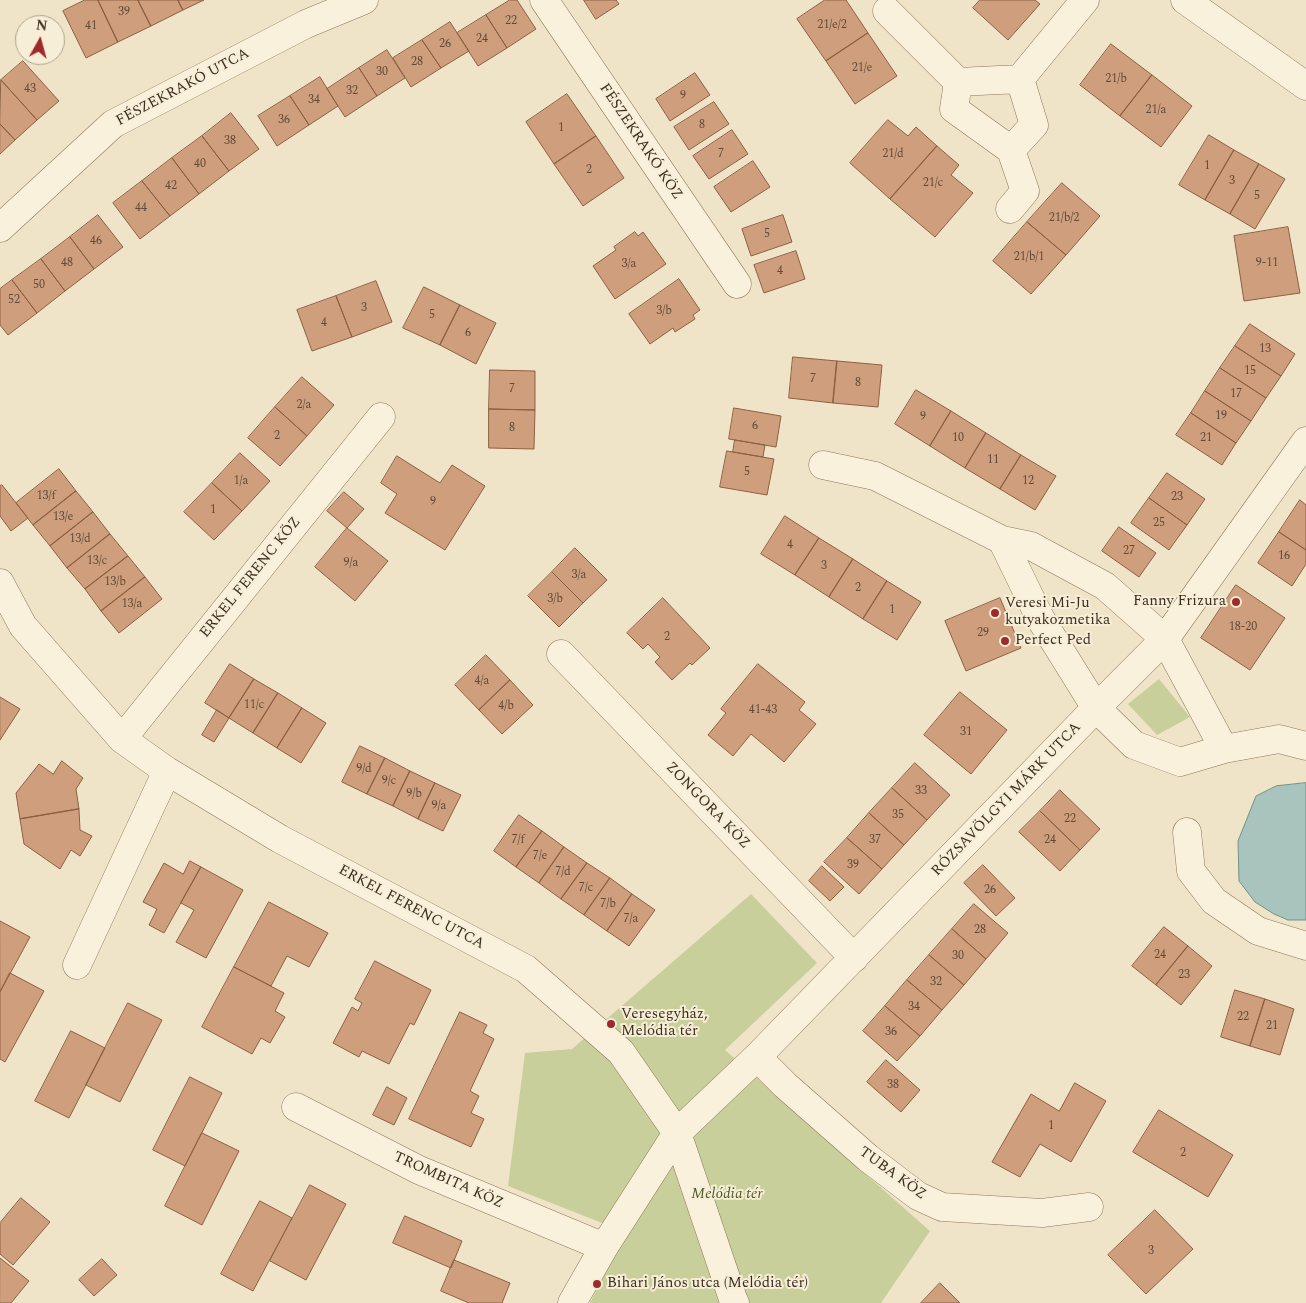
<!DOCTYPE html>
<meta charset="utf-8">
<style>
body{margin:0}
#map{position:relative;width:1306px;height:1303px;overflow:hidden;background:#f0e4c8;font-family:Spectral,serif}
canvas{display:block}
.north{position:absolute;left:15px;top:15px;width:50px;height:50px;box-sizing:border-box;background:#f7eed8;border:1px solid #ada18e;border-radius:50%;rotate:7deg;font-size:14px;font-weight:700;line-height:20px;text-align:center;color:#3d2e20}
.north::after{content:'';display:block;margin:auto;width:18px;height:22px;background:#9e2a2b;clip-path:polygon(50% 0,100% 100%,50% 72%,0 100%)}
</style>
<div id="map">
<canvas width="1306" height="1303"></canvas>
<div class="north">N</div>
</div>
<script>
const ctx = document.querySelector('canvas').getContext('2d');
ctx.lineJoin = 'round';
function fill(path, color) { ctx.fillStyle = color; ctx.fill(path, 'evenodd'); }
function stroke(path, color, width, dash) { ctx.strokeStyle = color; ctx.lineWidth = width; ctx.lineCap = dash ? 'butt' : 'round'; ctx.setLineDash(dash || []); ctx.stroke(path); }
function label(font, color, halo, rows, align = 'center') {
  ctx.font = font + ' Spectral,serif'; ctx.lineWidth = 4; ctx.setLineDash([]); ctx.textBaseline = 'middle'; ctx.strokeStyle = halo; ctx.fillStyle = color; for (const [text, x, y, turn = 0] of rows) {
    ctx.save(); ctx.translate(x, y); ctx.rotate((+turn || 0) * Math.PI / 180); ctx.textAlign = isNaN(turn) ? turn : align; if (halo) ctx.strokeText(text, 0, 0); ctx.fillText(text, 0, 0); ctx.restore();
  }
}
const green = new Path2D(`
 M1159,679L1190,717L1157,735L1128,704Z
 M751,894L817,963L725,1050L930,1231L881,1303H590L625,1232L508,1186L525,1053L572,1049Z`);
const water = new Path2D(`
 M1306,783V920H1288L1274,914L1255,902L1239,881L1238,841L1256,796L1276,786Z`);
const building = new Path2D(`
 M85,0H98L118,42L86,58L63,11Z
 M98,0H138L151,26L118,42Z
 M138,0H178L183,10L151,26Z
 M178,0H204L183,10Z
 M510,0H517L536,29L507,48L486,15Z
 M584,0H616L619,4L596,19Z
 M825,0H846L868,33L826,61L797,19Z
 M980,0H1035L1040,4L1008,40L973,8Z
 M486,15L507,48L478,66L457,33Z
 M450,22L469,51L441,68L422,40Z
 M868,33L897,76L855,104L826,61Z
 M422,40L441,68L411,87L393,58Z
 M1111,44L1152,75L1120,116L1080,85Z
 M387,50L405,78L377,96L359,68Z
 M23,61L59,101L37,120L1,80Z
 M359,68L377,96L345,117L327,89Z
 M695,73L710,95L670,121L656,99Z
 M1152,75L1192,106L1161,147L1120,116Z
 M320,77L338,106L309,125L290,96Z
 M1,80L37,120L15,140L0,124Z
 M567,94L596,136L554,164L526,122Z
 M290,96L309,125L277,146L258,116Z
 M714,102L729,124L689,150L674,127Z
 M231,113L259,149L229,171L202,136Z
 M888,120L908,136L916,127L937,146L890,199L850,163Z
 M0,124L15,140L0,154Z
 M732,130L748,154L709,179L693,156Z
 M1209,135L1234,150L1205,200L1179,185Z
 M202,136L229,171L199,194L172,158Z
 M596,136L624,178L583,206L554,164Z
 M937,146L959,165L951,175L973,193L935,237L890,199Z
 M1234,150L1259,164L1230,214L1205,200Z
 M172,158L199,194L170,216L142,181Z
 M753,161L770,187L731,212L714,187Z
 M1259,164L1285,179L1255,229L1230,214Z
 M142,181L170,216L140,239L113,203Z
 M1062,183L1100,216L1066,255L1027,222Z
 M98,215L123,247L94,269L70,237Z
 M783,215L792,242L751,256L742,229Z
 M1027,222L1066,255L1031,294L993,261Z
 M1288,227L1300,293L1244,301L1234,236Z
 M635,232L638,236L643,232L666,264L615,299L593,266L616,250L614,247Z
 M70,237L94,269L65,291L41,259Z
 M796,251L805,279L764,293L754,265Z
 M41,259L65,291L37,313L12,280Z
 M679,279L700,310L693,315L695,319L675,332L673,328L650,344L629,314Z
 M12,280L37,313L8,335L0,325V289Z
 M376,281L392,322L352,337L336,296Z
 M424,287L460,305L440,345L403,328Z
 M336,296L352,337L312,351L297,310Z
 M460,305L496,323L476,364L440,345Z
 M1250,324L1295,354L1281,376L1235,346Z
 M1235,346L1281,376L1266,398L1220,368Z
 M793,357L837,361L833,403L789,398Z
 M837,361L882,365L878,407L833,403Z
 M1220,368L1266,398L1251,421L1205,391Z
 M490,370L535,371V410L489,409Z
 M302,377L334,405L307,436L275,407Z
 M916,390L951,411L930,446L895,424Z
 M1205,391L1251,421L1236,443L1191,413Z
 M275,407L307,436L280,466L248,438Z
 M734,408L781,416L776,447L729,439Z
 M489,409L535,410L534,449L489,448Z
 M951,411L986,433L965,468L930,446Z
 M1191,413L1236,443L1222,465L1176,435Z
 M986,433L1021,455L1000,489L965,468Z
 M735,440L765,445L763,457L733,452Z
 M727,451L774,459L767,495L720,487Z
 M240,453L270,481L242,511L212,483Z
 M1021,455L1056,476L1035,510L1000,489Z
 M397,456L440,483L452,465L485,486L445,550L385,513L397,494L381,483Z
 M59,469L76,491L33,525L16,503Z
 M1167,473L1205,499L1187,525L1149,498Z
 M212,483L242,511L214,540L184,512Z
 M2,485L28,518L11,531L0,516V486Z
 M76,491L93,512L50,546L33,525Z
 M344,492L364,509L347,528L327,511Z
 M1149,498L1187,525L1169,550L1131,523Z
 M1300,500L1306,505V550L1279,532Z
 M93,512L110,534L67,568L50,546Z
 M785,516L819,538L795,575L761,554Z
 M1119,527L1156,553L1139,577L1102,551Z
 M347,528L388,561L355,601L315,567Z
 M1279,532L1306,550V564L1292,586L1258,563Z
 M110,534L128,556L85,589L67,568Z
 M819,538L853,559L829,597L795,575Z
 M575,548L607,580L583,603L552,572Z
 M128,556L145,577L101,611L85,589Z
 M853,559L887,581L863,619L829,597Z
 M552,572L583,603L559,627L528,596Z
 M145,577L162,599L119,633L101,611Z
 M887,581L921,602L897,640L863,619Z
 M1236,585L1285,618L1250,670L1201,638Z
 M663,598L710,648L692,665L690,663L672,680L655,662L660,657L648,644L643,649L627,633Z
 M1000,598L1021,648L966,671L945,621Z
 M486,655L510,680L479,710L455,685Z
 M230,664L254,679L229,718L205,703Z
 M758,664L805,702L799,710L816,724L784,762L751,734L733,756L708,735L726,713L721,709Z
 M254,679L278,693L253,733L229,718Z
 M510,680L533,705L502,734L479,710Z
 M960,692L1007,730L971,774L924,735Z
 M278,693L302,708L277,748L253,733Z
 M0,697L20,709L0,740Z
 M302,708L326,723L301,763L277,748Z
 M217,710L229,718L214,742L202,735Z
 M360,746L385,758L367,794L342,782Z
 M385,758L410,771L393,806L367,794Z
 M62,761L83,778L76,789L79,809L20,819L16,793L39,764L53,774Z
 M915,763L950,795L927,820L892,788Z
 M410,771L435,783L418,819L393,806Z
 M435,783L461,795L443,831L418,819Z
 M892,788L927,820L904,845L869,813Z
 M1060,790L1100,829L1080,850L1040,811Z
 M79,809L80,830L92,836L80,856L71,850L60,869L24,844L20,819Z
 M1040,811L1080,850L1060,871L1019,832Z
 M869,813L904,845L882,869L847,838Z
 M519,815L542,831L516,867L494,851Z
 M542,831L564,847L539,883L516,867Z
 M847,838L882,869L859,894L824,862Z
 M564,847L587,863L561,899L539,883Z
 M190,861L201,867L164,933L149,925L157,909L143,902L164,863L183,874Z
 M587,863L610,878L584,915L561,899Z
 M983,865L1015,898L996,916L964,883Z
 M822,866L844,887L830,901L809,881Z
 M201,867L243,890L206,958L176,942L194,910L181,903Z
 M610,878L632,894L607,931L584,915Z
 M632,894L655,910L629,946L607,931Z
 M269,902L328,933L309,967L287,956L271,986L234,967Z
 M974,904L1008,933L986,959L952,929Z
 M0,921L30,937L0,992Z
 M1164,927L1188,946L1156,985L1132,966Z
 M952,929L986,959L964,985L929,955Z
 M1188,946L1212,966L1181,1005L1156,985Z
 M929,955L964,985L942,1010L907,980Z
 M375,961L431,990L414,1025L410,1023L389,1064L362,1051L359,1057L333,1043L352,1007L358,1011L362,1003L355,999Z
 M234,967L284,993L275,1011L285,1017L270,1043L261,1038L252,1054L202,1027Z
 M10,973L44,991L5,1062L0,1059V992Z
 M907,980L942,1010L920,1036L885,1006Z
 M1235,990L1265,999L1250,1046L1221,1037Z
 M1265,999L1294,1009L1280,1055L1250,1046Z
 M128,1003L162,1020L120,1102L86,1085Z
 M885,1006L920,1036L897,1061L863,1031Z
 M460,1012L487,1025L483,1033L494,1039L470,1091L479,1096L471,1113L484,1119L471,1147L409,1119Z
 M71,1031L105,1048L69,1118L35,1101Z
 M886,1060L920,1090L901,1112L867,1082Z
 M190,1077L222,1093L185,1166L153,1150Z
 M1075,1083L1106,1101L1071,1162L1040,1144L1020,1177L992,1162L1031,1094L1059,1111Z
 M387,1087L407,1098L394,1125L373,1115Z
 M1159,1110L1233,1155L1208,1197L1133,1152Z
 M202,1133L239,1151L202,1225L165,1206Z
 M310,1185L346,1204L306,1280L270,1261Z
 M21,1198L50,1222L13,1265L0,1254V1223Z
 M260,1201L292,1218L253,1291L221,1274Z
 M1155,1210L1193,1249L1146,1294L1108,1255Z
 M405,1216L462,1241L451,1268L393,1243Z
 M0,1258L29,1281L11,1303H0Z
 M102,1259L117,1275L94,1296L79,1280Z
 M454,1260L510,1283L502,1303H469L441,1291Z
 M940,1283L960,1303H921Z`);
const street = new Path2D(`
 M544,0L737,284
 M1185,0L1306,86
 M887,11L958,82
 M1020,79L1034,125L1011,150L954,109L958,82L1020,79L1085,0
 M1010,209L1025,191L1011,150
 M0,228L113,124L306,24L364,0
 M823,465L875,476L1002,540L1040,618L1096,708L1134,745L1180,762L1224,749
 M1002,540L1031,546L1105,586L1165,639L1224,749L1279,739L1306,746
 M0,583L23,626L122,739L167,771L280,839L526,969L621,1052L677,1133L733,1299L735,1303
 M561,654L854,958
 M122,739L381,417
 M1187,832L1191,871L1214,901L1258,931L1306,946
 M77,965L167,771
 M757,1057L785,1085L868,1158L918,1196L942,1207L1042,1213L1089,1207
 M296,1107L419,1170L604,1247
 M572,1303L604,1247L677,1133L757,1057L1096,708L1165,639L1306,441`);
const markers = [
 [1236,602,5,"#9e2a2b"],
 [995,613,5,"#9e2a2b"],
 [1005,641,5,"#9e2a2b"],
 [611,1024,5,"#9e2a2b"],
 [597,1284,5,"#9e2a2b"]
];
const numberNames = [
 ["39",124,13],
 ["22",511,22],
 ["21/e/2",832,26],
 ["41",91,27],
 ["24",482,40],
 ["26",445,45],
 ["28",417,63],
 ["21/e",862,69],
 ["30",382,73],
 ["21/b",1116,80],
 ["43",30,90],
 ["32",352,92],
 ["9",683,97],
 ["34",314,101],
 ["21/a",1156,111],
 ["36",284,121],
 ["8",702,126],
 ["1",561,129],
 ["38",230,142],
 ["7",721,155],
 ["21/d",893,155],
 ["40",200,165],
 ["1",1207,167],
 ["2",589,171],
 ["3",1232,182],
 ["21/c",933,184],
 ["42",171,187],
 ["5",1257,197],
 ["44",141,209],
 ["21/b/2",1064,219],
 ["5",767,235],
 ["46",96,242],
 ["21/b/1",1029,258],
 ["48",67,264],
 ["9-11",1267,264],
 ["3/a",629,265],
 ["4",780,272],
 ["50",39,286],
 ["52",14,301],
 ["3",364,309],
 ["3/b",664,312],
 ["5",432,316],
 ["4",324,324],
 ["6",468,334],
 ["13",1265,350],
 ["15",1250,372],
 ["7",813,380],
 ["8",858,384],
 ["7",512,390],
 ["17",1236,395],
 ["2/a",304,406],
 ["19",1221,417],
 ["9",923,418],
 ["6",755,427],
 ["8",512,429],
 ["2",277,437],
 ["10",958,439],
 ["21",1206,439],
 ["11",993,461],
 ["5",747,473],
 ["1/a",241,482],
 ["12",1028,482],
 ["13/f",46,497],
 ["23",1177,498],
 ["9",433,503],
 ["1",213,511],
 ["13/e",63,518],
 ["25",1159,524],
 ["13/d",80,540],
 ["4",790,546],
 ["27",1129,552],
 ["16",1284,557],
 ["13/c",97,562],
 ["9/a",351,564],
 ["3",824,567],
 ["3/a",579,576],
 ["13/b",115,583],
 ["2",858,589],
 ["3/b",555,600],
 ["13/a",132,605],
 ["1",892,611],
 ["18-20",1243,628],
 ["29",983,634],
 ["2",667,638],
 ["4/a",482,682],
 ["11/c",254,706],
 ["4/b",506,707],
 ["41-43",763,711],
 ["31",966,733],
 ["9/d",364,770],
 ["9/c",389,782],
 ["33",921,792],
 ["9/b",414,795],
 ["9/a",439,807],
 ["35",898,816],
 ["22",1070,820],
 ["7/f",518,841],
 ["37",875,841],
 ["24",1050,841],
 ["7/e",540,857],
 ["39",853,866],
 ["7/d",563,873],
 ["7/c",586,889],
 ["26",990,891],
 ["7/b",608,905],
 ["7/a",631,920],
 ["28",980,931],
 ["24",1160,956],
 ["30",958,957],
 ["23",1184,976],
 ["32",936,983],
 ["34",914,1008],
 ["22",1243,1018],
 ["21",1272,1027],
 ["36",891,1033],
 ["38",893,1086],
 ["1",1051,1127],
 ["2",1183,1154],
 ["3",1151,1252]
];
const streetNames = [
 ["FÉSZEKRAKÓ UTCA",183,88,-28],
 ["FÉSZEKRAKÓ KÖZ",640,142,56],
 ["ERKEL FERENC KÖZ",251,578,-51],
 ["RÓZSAVÖLGYI MÁRK UTCA",1007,800,-46],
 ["ZONGORA KÖZ",707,806,46],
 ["ERKEL FERENC UTCA",411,908,28],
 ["TUBA KÖZ",892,1174,36],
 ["TROMBITA KÖZ",448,1181,24]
];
const poiNames = [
 ["Fanny Frizura",1226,602,"right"],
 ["Veresi Mi-Ju",1005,604],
 ["kutyakozmetika",1005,621],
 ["Perfect Ped",1015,641],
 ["Veresegyház,",621,1015],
 ["Melódia tér",621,1032],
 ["Bihari János utca (Melódia tér)",607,1284]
];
const parkNames = [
 ["Melódia tér",727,1195]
];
fill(green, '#c9cf9b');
fill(water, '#a9c4bc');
stroke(water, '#6f938a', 1);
fill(building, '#cf9f7d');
stroke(building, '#8d5f41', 1);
stroke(street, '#8d765c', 29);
stroke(street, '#faf1dc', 28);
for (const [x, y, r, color] of markers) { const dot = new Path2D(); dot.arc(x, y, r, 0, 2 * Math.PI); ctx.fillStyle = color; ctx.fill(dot); stroke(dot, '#f7eed8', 2); }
label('12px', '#624a37', null, numberNames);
label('15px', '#3d2e20', '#f7eed8', streetNames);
label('15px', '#3d2e20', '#f7eed8', poiNames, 'left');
label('italic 15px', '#4d5a26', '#f7eed8', parkNames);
</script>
